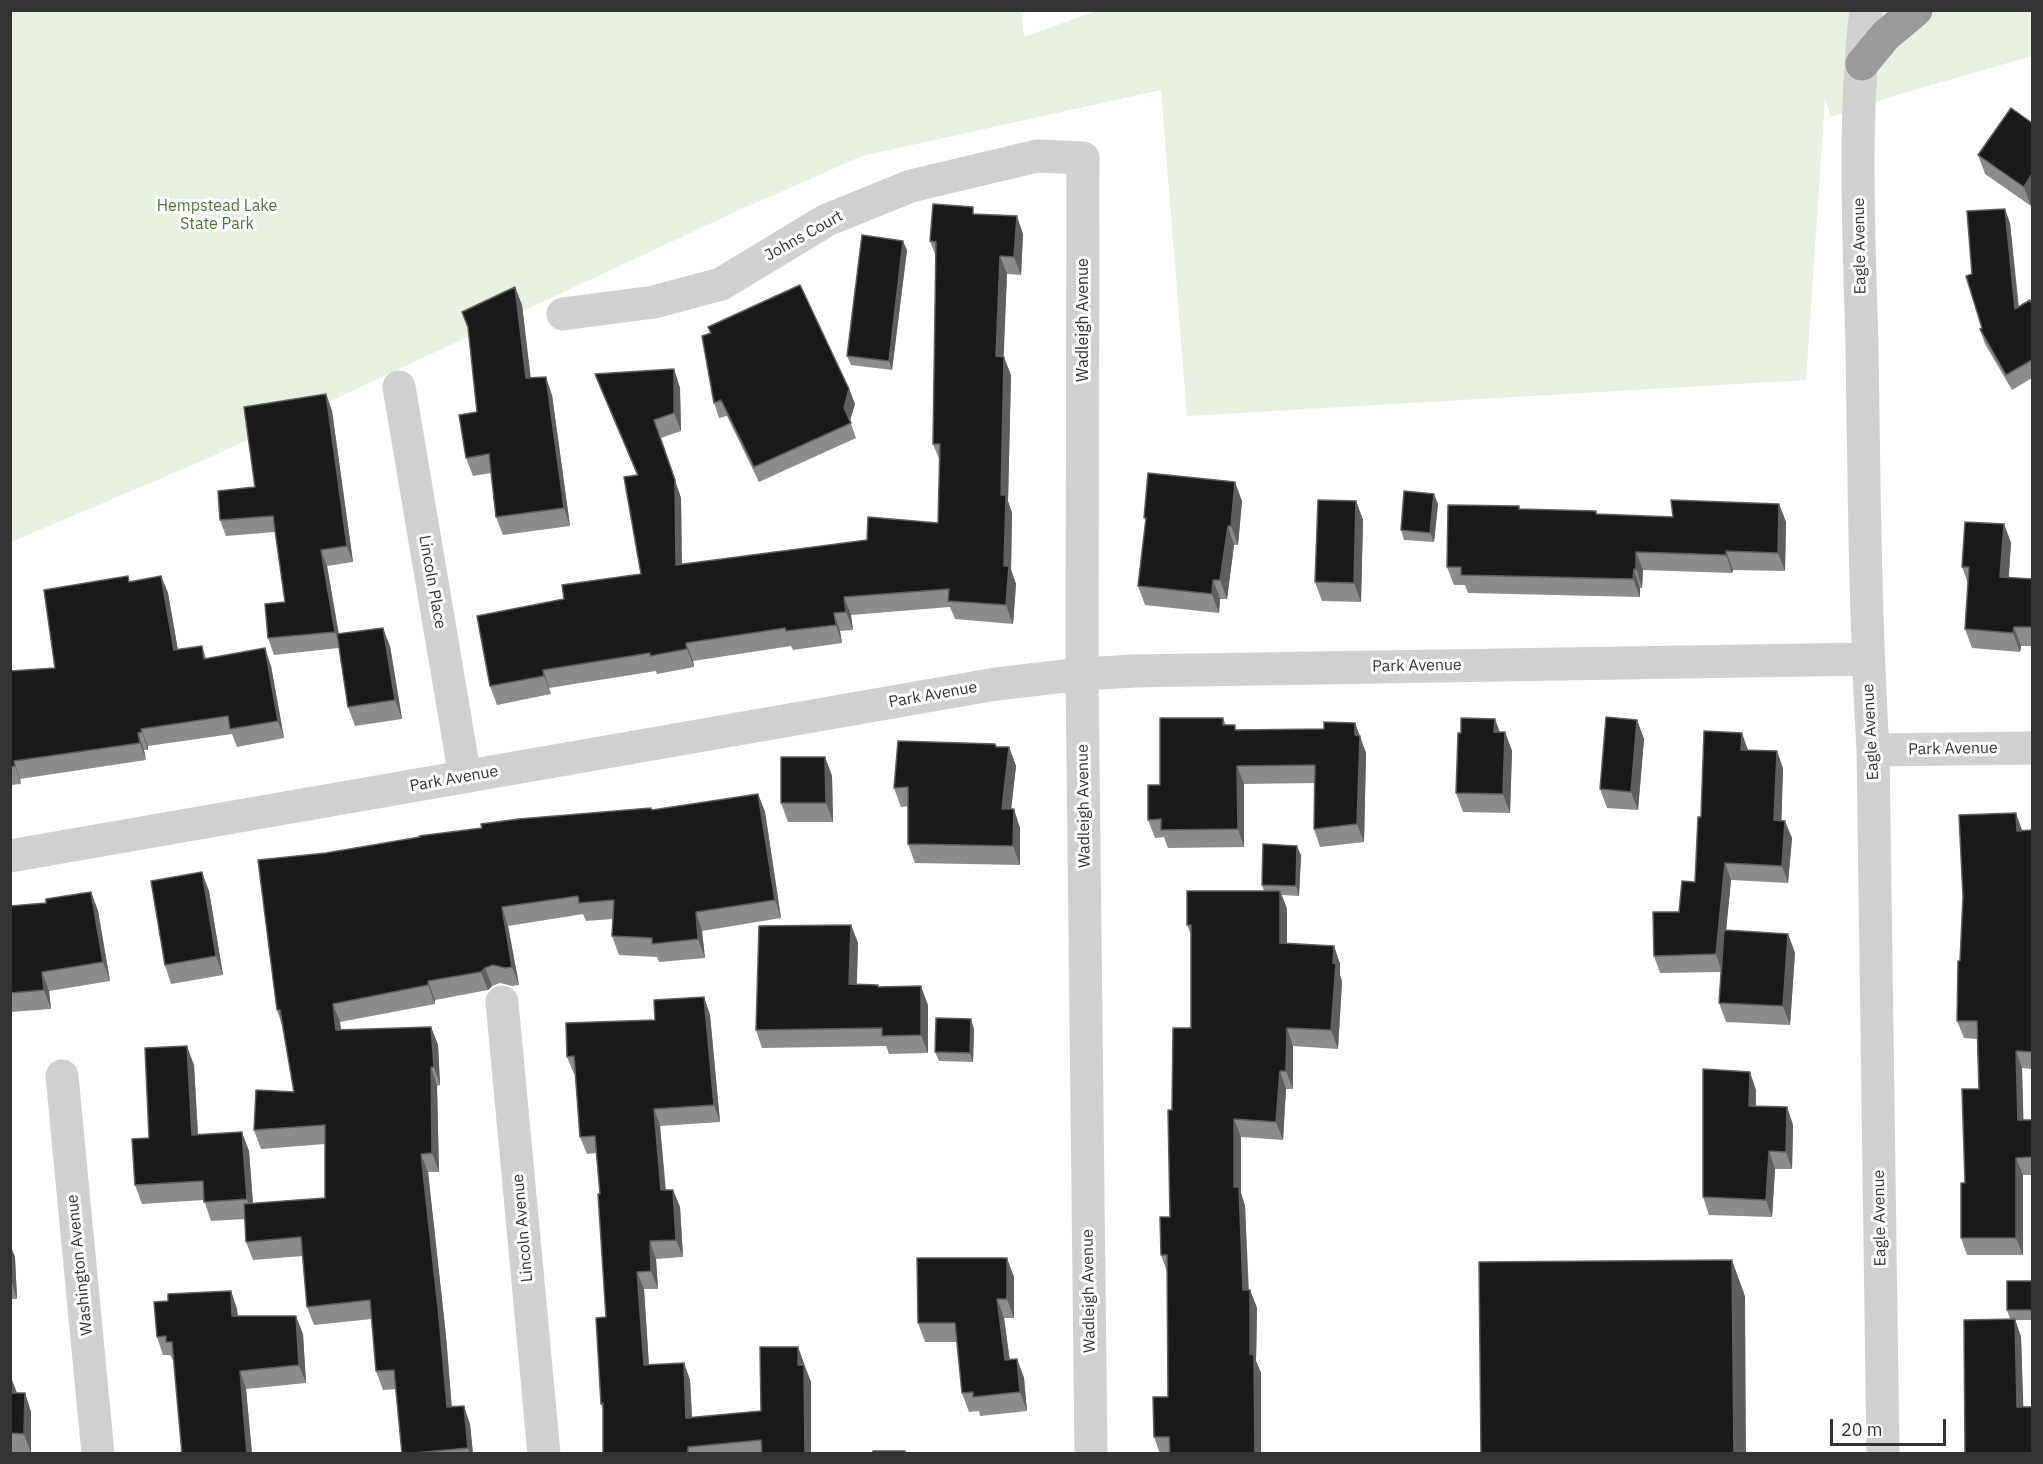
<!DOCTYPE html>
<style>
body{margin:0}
#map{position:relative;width:2043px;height:1464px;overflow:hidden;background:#fff;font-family:"IBM Plex Sans",sans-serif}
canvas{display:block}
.frame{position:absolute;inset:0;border:12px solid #333;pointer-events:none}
.scale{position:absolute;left:1830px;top:1419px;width:116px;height:27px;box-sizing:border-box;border:3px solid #333;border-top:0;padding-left:8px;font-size:18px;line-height:21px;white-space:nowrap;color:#333;-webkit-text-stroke:4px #fff;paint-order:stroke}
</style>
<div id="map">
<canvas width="2043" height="1464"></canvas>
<div class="frame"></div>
<div class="scale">20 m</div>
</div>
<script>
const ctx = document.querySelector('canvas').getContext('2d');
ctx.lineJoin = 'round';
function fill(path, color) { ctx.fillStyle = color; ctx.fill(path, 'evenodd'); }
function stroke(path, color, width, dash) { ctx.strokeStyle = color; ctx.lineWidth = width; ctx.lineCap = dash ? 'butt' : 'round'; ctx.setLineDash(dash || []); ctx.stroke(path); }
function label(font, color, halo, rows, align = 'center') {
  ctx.font = font + ' "IBM Plex Sans",sans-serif'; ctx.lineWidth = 6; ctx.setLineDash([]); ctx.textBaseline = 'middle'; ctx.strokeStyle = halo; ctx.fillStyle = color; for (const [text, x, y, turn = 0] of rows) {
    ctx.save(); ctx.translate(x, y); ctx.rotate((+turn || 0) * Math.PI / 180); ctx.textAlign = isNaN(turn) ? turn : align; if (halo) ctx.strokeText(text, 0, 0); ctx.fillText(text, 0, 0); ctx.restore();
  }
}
const green = new Path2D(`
 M1021,10L1024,37L1099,10L2032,11V56L1900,94L1831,117L1825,99L1806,380L1187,416L1161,90L862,156L735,212L202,461L11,542V11Z`);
const minor = new Path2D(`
 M1866,10C1853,122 1859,234 1862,346C1864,481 1865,615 1873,750L1883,1454
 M563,314L654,302L721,284L827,220L911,186L1037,156L1083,158L1082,674L1091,1454
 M399,387L465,777
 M1873,750L2032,748
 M10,856L996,684L1082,674L1134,671L1868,659
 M502,1002L544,1454
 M62,1076L98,1454`);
const highway = new Path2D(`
 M1862,64L1886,35L1916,10`);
const wall = new Path2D(`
 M2011,108L2031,206L1985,174L1978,155Z
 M976,214L1023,234L1021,275L1007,274L1003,357L1011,375L1008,501L1012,513L1011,570L1016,584L1013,624L955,619L950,607L851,615L853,630L840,631L842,643L793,650L791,646L693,661L694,667L657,674L656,671L549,688L551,694L497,705L490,686L564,599L641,574L637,475L602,392L595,374L674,369L680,388L681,431L661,438L681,498L682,564L867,540L938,523L940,461L933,444L936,257L930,241Z
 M2010,223L2019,307L2032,304V378L2012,390L1985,344L1980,329L1982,328L1972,274Z
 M907,250L892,370L851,365L847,356Z
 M515,287L522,305L530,378L552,395L570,526L503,535L496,517L491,473L473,476L466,458L477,412L469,331L462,312Z
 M702,336L849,389L855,404L850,421L856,438L759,482L727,416L719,418L714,403Z
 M326,394L332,411L353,562L327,566L339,634L390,646L402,719L355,726L348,707L339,648L274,655L268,638L285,602L275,532L226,536L220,520L255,487Z
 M1242,501L1238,545H1234L1227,599H1220L1219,613L1145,605L1138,586L1146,521L1144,518Z
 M1356,501L1363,520L1361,602L1322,601L1315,582Z
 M1438,504L1434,542L1404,540L1401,530Z
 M1779,504L1786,522L1785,571L1733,570L1732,573L1643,570L1642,588H1640V597L1468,593L1465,585H1454L1447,567L1520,509L1596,511L1597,514L1673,517Z
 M2004,524L2011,543L2009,577L2032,579V646H2021L2020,652L1972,648L1965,629L1968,583L1962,567Z
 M161,576L168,593L178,650L202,646L206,658L271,666L284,738L237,747L232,734L148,746V750H144L146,760L20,779L21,784L10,785V671L55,668L130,582Z
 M1223,718L1226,725L1236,730L1324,729L1355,723L1366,753L1364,842L1320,847L1314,829L1315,783L1244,784V847L1168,848L1164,837L1155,838L1148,820L1160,785Z
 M1637,720L1644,739L1638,810L1607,808L1600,789Z
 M1500,732H1505L1512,751L1510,813L1463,812L1456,793Z
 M996,747H1009L1016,766L1011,809L1020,828V865L915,863L908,844V806L901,807L894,788Z
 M1748,750L1783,768L1781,820L1792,838L1788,883L1731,880L1726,930L1788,934L1795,953L1790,1025L1726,1022L1719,1003L1721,972L1660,973L1654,956L1695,882L1701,817Z
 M825,757L832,776L833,822H788L781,803Z
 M758,794L765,812L781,918L702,931L705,958L659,962L657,957L619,955L612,936L613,919L586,921L583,914L508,926L519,985L512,986L500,983L492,986L488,990L435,1000V1004L340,1022L341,1030L431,1027L438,1045L440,1085L437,1086L439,1172H428L446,1336L452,1407L470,1424L473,1454H402L396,1389L383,1390L376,1371L372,1319L314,1325L307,1307L303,1256L253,1260L246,1242L245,1219L211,1221L204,1200L142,1204L135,1185L149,1138L194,1065L198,1135L249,1151L253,1203L325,1198V1144L261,1149L254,1130L294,1092L283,1028L277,1010L326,853L652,810Z
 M2023,830H2032V1069L2022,1068L2023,1120H2032V1175H2023V1255H1967L1961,1238L1965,1183L1979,1089L1977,1039L1964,1038L1957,1021L1963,897Z
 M1301,855L1299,896L1282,895L1287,909V943L1334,946L1340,964V975L1342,982L1338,1049L1293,1046V1089H1286L1283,1140L1241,1137V1193L1245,1206L1249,1290H1250L1257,1308L1256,1361L1261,1373V1454H1160L1154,1437L1168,1397L1167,1272L1161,1255L1170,1217L1172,1110L1191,1028V935L1187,925L1264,891L1262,885Z
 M209,891L223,975L171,984L165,965Z
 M91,892L98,911L110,981L49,991L51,1009L10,1012V906L46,903Z
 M851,925L858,943L857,984L879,987L928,1005V1053L889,1054L886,1046L762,1048L756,1030Z
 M704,997L710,1015L720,1122L660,1126L666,1190H673L680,1207L683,1257L656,1259L658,1289H644L649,1365L684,1363L690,1380L692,1417L761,1411L798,1347L811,1382V1454H603V1409L601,1404L606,1317L600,1194L596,1153L587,1154L580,1137L575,1074H574L567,1057L655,1020Z
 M974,1029L973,1062L939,1061L935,1052Z
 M1756,1090V1107H1787L1793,1125L1792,1169H1775L1772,1217L1709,1215L1703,1197Z
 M10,1245L15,1257L17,1299H10Z
 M1014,1277V1318H1004L1010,1360L1017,1359L1024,1378L1027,1411L980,1416L979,1411L969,1412L962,1393L957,1342H925L918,1323Z
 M2032,1281V1320H2015L2021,1337L2023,1407L1965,1454L2010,1319L2007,1310Z
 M231,1291L237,1309L238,1316L303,1334L306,1383L246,1389L252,1454H182L174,1360H173L170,1355H163L157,1337L168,1301Z
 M10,1377L17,1393H25L31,1412V1453L10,1452Z`);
const shadedWall = new Path2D(`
 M2032,174V203L2031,206L2024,187Z
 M2005,209L2010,223L2020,324L2015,309Z
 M1017,216L1023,234L1021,275L1014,257Z
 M903,241L907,250L892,370L889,361Z
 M1000,256L1007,274L1003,374L996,356Z
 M515,287L522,305L533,396L526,378Z
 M1004,357L1011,375L1008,501L1012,513L1011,570L1016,584L1013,624L1006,605L1001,495Z
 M674,369L680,388L681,431L674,413Z
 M546,377L552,395L570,526L564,508Z
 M849,389L855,404L849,423L844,408Z
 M326,394L332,411L353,562L347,546Z
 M654,420L681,498L682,584L676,565Z
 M1235,482L1242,501L1238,545L1231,526Z
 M1434,494L1438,504L1434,542L1430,533Z
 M1356,501L1363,520L1361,602L1354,583Z
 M1779,504L1786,522L1785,571L1778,553Z
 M2004,524L2011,543L2007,596L2000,577Z
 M1228,526L1234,545L1227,599L1220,580Z
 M321,550L327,566L341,648L335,632Z
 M1726,551L1733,570L1732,573L1726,555Z
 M1636,552L1643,570L1642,588L1636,569Z
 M1634,569L1640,588V597L1633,579Z
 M161,576L168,593L181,668L174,650Z
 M1213,580L1220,599L1219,613L1212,594Z
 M844,597L851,615L853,630L846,612Z
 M834,613L840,631L842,643L836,625Z
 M2014,627L2021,646L2020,652L2013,633Z
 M383,628L390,646L402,719L395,700Z
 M686,643L693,661L694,667L687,649Z
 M265,648L271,666L284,738L278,721Z
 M543,670L551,694L544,676Z
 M1495,719L1502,738L1494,732Z
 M1637,720L1644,739L1638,810L1631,792Z
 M1355,723L1366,753L1364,842L1357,824Z
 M141,729L148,746V750Z
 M1505,732L1512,751L1510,813L1503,794Z
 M138,733L144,750L146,760L140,743Z
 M1742,733L1748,750L1747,767L1741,750Z
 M1009,747L1016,766L1009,828L1002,809Z
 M1777,751L1783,768L1781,837L1774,820Z
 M825,757L832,776L833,822L826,803Z
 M14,761L20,779L21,784L15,766Z
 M1237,766L1244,784V847L1238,829Z
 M758,794L765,812L781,918L775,900Z
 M1014,809L1020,828V865L1013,846Z
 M2016,813L2022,830L2017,831Z
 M1785,821L1792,838L1788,883L1782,866Z
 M1297,846L1301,855L1299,896L1296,886Z
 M1725,863L1731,880L1722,972L1716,954Z
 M202,872L209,891L223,975L216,956Z
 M1280,891L1287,909V961L1280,943Z
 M91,892L98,911L110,981L103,962Z
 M502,907L508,926L519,985L512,967Z
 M696,912L702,931L705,958L698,939Z
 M851,925L858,943L856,1002L849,984Z
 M1788,934L1795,953L1790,1025L1783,1006Z
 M1334,946L1340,964V975L1342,982L1338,1049L1331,1030Z
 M485,968L492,986L488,990L481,972Z
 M42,972L49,991L51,1009L44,990Z
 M428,981L435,1000V1004L428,985Z
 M921,986L928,1005V1053L921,1035Z
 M704,997L710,1015L720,1122L714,1105Z
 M333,1004L340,1022L343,1048L336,1030Z
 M971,1019L974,1029L973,1062L970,1053Z
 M431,1027L438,1045L440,1085L434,1067Z
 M1287,1028L1293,1046V1089L1286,1071Z
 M187,1046L194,1065L199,1154L192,1135Z
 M2016,1051L2022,1068L2024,1138L2018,1120Z
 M431,1067L437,1086L439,1172L432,1153Z
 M1280,1071L1286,1089L1283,1140L1276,1122Z
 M1750,1072L1756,1090L1755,1124L1749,1106Z
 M1787,1107L1793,1125L1792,1169L1786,1152Z
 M654,1109L660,1126L667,1208L661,1190Z
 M1234,1119L1241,1137V1193L1245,1206L1249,1308L1243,1290L1234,1187Z
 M242,1132L249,1151L254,1218L247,1199Z
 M1769,1151L1775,1169L1772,1217L1766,1200Z
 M421,1154L428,1172L446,1336L453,1426L447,1407Z
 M2016,1158L2023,1175V1255L2016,1238Z
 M673,1190L680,1207L683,1257L676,1240Z
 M650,1241L656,1259L658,1289L651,1271Z
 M10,1245L15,1257L17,1299L11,1280Z
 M1007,1258L1014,1277V1318L1007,1299Z
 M1732,1260L1745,1296L1746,1454H1734Z
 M637,1272L644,1289L650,1382L644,1365Z
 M1250,1290L1257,1308L1256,1361L1261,1373V1454H1255L1250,1354Z
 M231,1291L237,1309L239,1334L232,1316Z
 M997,1299L1004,1318L1012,1379L1005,1360Z
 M296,1316L303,1334L306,1383L299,1365Z
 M2015,1319L2021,1337L2024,1425L2017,1407Z
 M798,1347L804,1364L798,1365Z
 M1017,1359L1024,1378L1027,1411L1020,1392Z
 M684,1363L690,1380L693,1435L686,1418Z
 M804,1365L811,1382V1454H805Z
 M240,1371L246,1389L252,1454H247Z
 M11,1377L18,1396L11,1393Z
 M25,1393L31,1412V1453L24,1434Z
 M464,1406L470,1424L473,1454H470L468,1448Z`);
const building = new Path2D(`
 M2011,108L2032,123V174L2024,187L1978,155Z
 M933,204L973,207V214L1017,216L1014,257L1000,256L996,356L1004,357L1001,495H1006L1004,566H1009L1006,605L948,601L949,589L844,597L846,612L834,613L836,625L786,631L785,628L686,643L687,649L650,656V653L543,670L544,676L490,686L477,616L564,599L562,585L641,574L624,477L638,475L595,374L674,369V413L654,420L675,480L676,565L867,540L868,517L938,523L940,444H933L936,242L930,241Z
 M2005,209L2015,309L2030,300L2032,304V360L2006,375L1980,329L1982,328L1966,276L1972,274L1967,211Z
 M862,235L903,241L889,361L847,356Z
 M800,285L849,389L844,408L851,423L754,467L721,400L714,403L702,336L711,333L708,327Z
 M515,287L526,378L546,377L564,508L496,517L489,454L466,458L459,415L477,412L468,327L462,312Z
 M326,394L347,546L321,550L335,632L268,638L265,604L285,602L273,516L220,520L218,491L255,487L244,407Z
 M1148,473L1235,482L1231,526H1228L1220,580H1213L1212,594L1138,586L1146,518H1144Z
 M1404,491L1434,494L1430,533L1401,530Z
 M1318,500L1356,501L1354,583L1315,582Z
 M1671,500L1779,504L1778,553L1726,551V555L1636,552V569H1634L1633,579L1461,575V567H1447L1448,505L1519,506V509L1596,511V514L1673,517Z
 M1965,522L2004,524L2000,577L2032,579V627H2014L2013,633L1965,629L1969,567H1962Z
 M128,576L129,582L161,576L174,650L202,646L204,659L265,648L278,721L230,729L228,716L141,729L142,732L138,733L140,743L14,761L15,766L10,767V671L55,668L44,590Z
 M383,628L395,700L348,707L337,634Z
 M1606,717L1637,720L1631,792L1600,789Z
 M1160,718H1223V725H1235V730L1324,729V722L1355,723V735L1360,736L1357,824L1314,829L1315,765L1237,766L1238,829L1161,830V819L1148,820V785H1160Z
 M1461,718L1495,719L1494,732H1505L1503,794L1456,793L1458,733H1461Z
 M1704,731L1742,733L1741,750L1777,751L1774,820L1785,821L1782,866L1725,863L1716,954L1654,956L1653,912H1679L1682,881L1695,882L1698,817H1701Z
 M898,741L995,744L996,747H1009L1002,809H1014L1013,846L908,844V787L894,788Z
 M781,757H825L826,803H781Z
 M758,794L775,900L696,912L698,939L652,944V938L612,936L614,900L579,903L578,896L502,907L512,967L505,968L493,965L485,968L481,972L428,981V985L333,1004L336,1030L431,1027L434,1067H431L432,1153L421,1154L439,1317L447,1407L464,1406L468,1448L402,1454L394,1370L376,1371L370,1300L307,1307L301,1237L246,1242L244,1204L325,1198V1125L254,1130L256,1090L294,1092L280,1010H277L258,860L326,853L420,837L419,836L482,828L481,824L519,819L651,808L652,810Z
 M2016,813L2017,831L2032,830V1052L2016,1051L2018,1120H2032V1157L2016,1158V1238H1961V1183H1965L1962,1089H1979L1977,1021H1957L1958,961H1960L1963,897L1959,815Z
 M1263,844L1297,846L1296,886L1262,885Z
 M202,872L216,956L165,965L151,881Z
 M1187,891H1280V943L1334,946L1333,963L1336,964L1331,1030L1287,1028L1286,1071H1280L1276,1122L1234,1119V1187H1239L1243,1290H1250V1354L1254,1355L1255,1454H1170L1169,1437H1154L1153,1397H1168L1167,1255H1161L1160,1217H1170L1168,1110H1172L1173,1028H1191V925H1187Z
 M91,892L103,962L42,972L44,990L10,993V906L46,903V899Z
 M851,925L849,984L878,985V987L921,986V1035L882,1036V1028L756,1030L759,926Z
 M1724,930L1788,934L1783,1006L1719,1003Z
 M704,997L714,1105L654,1109L661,1190H673L676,1240L650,1241L651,1271L637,1272L644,1365L684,1363L686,1418L761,1411L760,1347H798V1365H804L805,1454H762L761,1440L688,1447V1454H603V1403L601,1404L596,1318L606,1317L598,1194H600L595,1136L580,1137L574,1056L567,1057L566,1023L655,1020L654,1000Z
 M936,1018L971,1019L970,1053L935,1052Z
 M187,1046L192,1135L242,1132L247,1199L204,1202L203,1181L135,1185L132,1139L149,1138L145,1048Z
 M1703,1069L1750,1072L1749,1106L1787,1107L1786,1152L1769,1151L1766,1200L1703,1197Z
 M917,1258H1007V1299H997L1005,1360L1017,1359L1020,1392L973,1397V1392L962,1393L955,1323H918Z
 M1732,1260L1734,1454H1481L1479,1262Z
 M2007,1281H2032V1310H2007Z
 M231,1291L232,1316H296L299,1365L240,1371L247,1454H182L172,1342H166V1336L157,1337L154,1302L168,1301V1294Z
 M2015,1319L2017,1407H2032V1454H1965L1964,1320Z
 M10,1377H11V1393H25L24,1434L10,1433Z
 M873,1451H905V1454H873Z`);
const parkNames = [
 ["Hempstead Lake",217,206],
 ["State Park",217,224]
];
const streetNames = [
 ["Johns Court",804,236,-29],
 ["Eagle Avenue",1860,246,-91],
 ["Wadleigh Avenue",1083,320,-90],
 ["Lincoln Place",432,582,80],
 ["Park Avenue",1417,666,-1],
 ["Park Avenue",933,695,-10],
 ["Eagle Avenue",1871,732,-93],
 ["Park Avenue",1953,749,-1],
 ["Park Avenue",454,779,-10],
 ["Wadleigh Avenue",1084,806,-91],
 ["Eagle Avenue",1880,1218,-91],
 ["Lincoln Avenue",523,1228,-95],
 ["Washington Avenue",80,1265,-96],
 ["Wadleigh Avenue",1089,1291,-91]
];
fill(green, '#e7f0e1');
stroke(minor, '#d0d0d0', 33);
stroke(highway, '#9a9a9a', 33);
fill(wall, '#8c8c8c');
fill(shadedWall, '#5f5f5f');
fill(building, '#1a1a1a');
stroke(building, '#5f5f5f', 1.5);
label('16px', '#4d743b', '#fff', parkNames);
label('16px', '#333', '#fff', streetNames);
</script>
